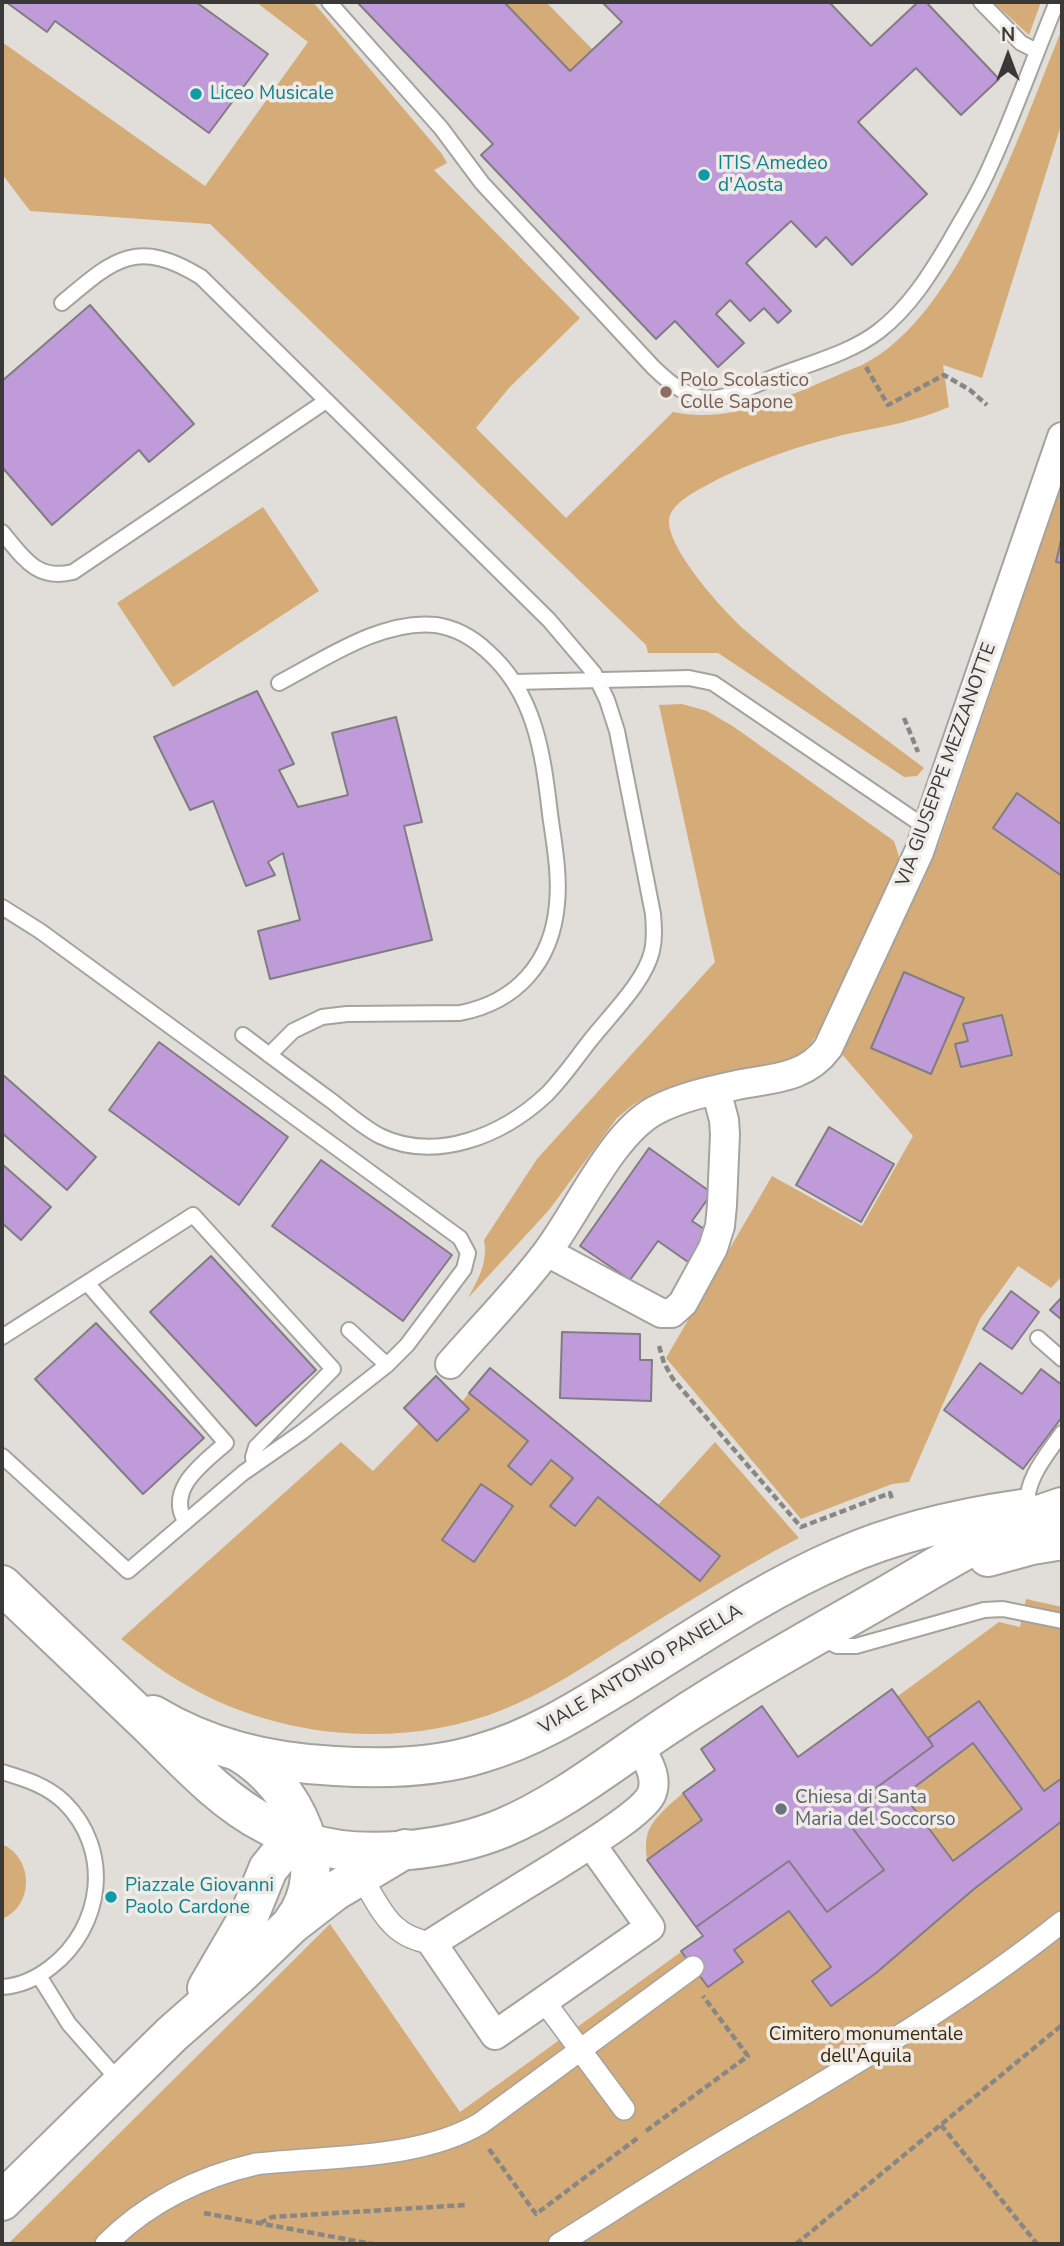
<!DOCTYPE html>
<style>
body{margin:0}
#map{position:relative;width:1064px;height:2246px;overflow:hidden;background:#e1ded9;font-family:"Nunito Sans",sans-serif}
canvas{display:block}
.frame{position:absolute;inset:0;border:4px solid #3a3937;pointer-events:none}
.north{position:absolute;left:973px;top:21px;width:70px;height:70px;-webkit-text-stroke:5px #efebe6;paint-order:stroke;rotate:0deg;font-size:19px;font-weight:700;line-height:28px;text-align:center;color:#3a3937}
.north::after{content:'';display:block;margin:auto;width:24px;height:32px;background:#3a3937;clip-path:polygon(50% 0,100% 100%,50% 72%,0 100%)}
</style>
<div id="map">
<canvas width="1064" height="2246"></canvas>
<div class="frame"></div>
<div class="north">N</div>
</div>
<script>
const ctx = document.querySelector('canvas').getContext('2d');
ctx.lineJoin = 'round';
function fill(path, color) { ctx.fillStyle = color; ctx.fill(path, 'evenodd'); }
function stroke(path, color, width, dash) { ctx.strokeStyle = color; ctx.lineWidth = width; ctx.lineCap = dash ? 'butt' : 'round'; ctx.setLineDash(dash || []); ctx.stroke(path); }
function label(font, color, halo, rows, align = 'center') {
  ctx.font = font + ' "Nunito Sans",sans-serif'; ctx.lineWidth = 7; ctx.setLineDash([]); ctx.textBaseline = 'middle'; ctx.strokeStyle = halo; ctx.fillStyle = color; for (const [text, x, y, turn = 0] of rows) {
    ctx.save(); ctx.translate(x, y); ctx.rotate((+turn || 0) * Math.PI / 180); ctx.textAlign = isNaN(turn) ? turn : align; if (halo) ctx.strokeText(text, 0, 0); ctx.fillText(text, 0, 0); ctx.restore();
  }
}
const green = new Path2D(`
 M256,2H313L442,154L447,163L434,170L580,318L509,388L476,428L566,518L673,412C738,426 804,388 862,365C960,317 1022,126 1062,29V122L982,378L943,365L949,407C917,421 886,426 852,433C799,445 734,467 688,496C680,502 670,509 669,520C667,549 725,613 747,632C803,680 865,723 924,768L917,776L904,777L718,653H648L646,645L210,224L30,211L2,174V42L205,186L308,42Z
 M504,2H546L593,50L570,71Z
 M993,2H1041L1029,35Z
 M1062,484V1276L1051,1288L1018,1266L980,1319L909,1482L892,1484L801,1519L666,1358L772,1176L862,1226L913,1136L840,1052L924,879L940,841Z
 M263,507L319,591L173,687L117,603Z
 M682,704L707,711L734,727L894,841L901,863L828,1018L809,1046L794,1058L774,1067L695,1080L655,1093L634,1104L617,1118L549,1210L468,1298C479,1278 488,1262 484,1240L537,1159L715,962L659,705Z
 M469,1393L528,1441L508,1467L531,1484L551,1460L573,1478L575,1526L598,1497L700,1581L720,1556L658,1505L715,1442L799,1538C737,1570 677,1609 617,1646C580,1669 543,1694 502,1710C402,1750 279,1739 186,1685C163,1672 142,1656 121,1639L341,1442L373,1471L419,1423L438,1440L469,1409L462,1402Z
 M1026,1599L1062,1607V2244H8L330,1924L460,2112L703,1936L647,1860C646,1850 645,1842 648,1832C656,1811 696,1783 714,1770L701,1749L762,1706L799,1757L892,1689L898,1696L999,1622L1020,1627Z
 M2,1844C34,1858 34,1906 2,1919Z`);
const building = new Path2D(`
 M6,2H196L268,54L209,133L55,21L47,32Z
 M357,2H504L570,71L622,22L602,2H829L871,46L918,2H926L999,79L961,115L916,68L858,122L927,194L852,265L826,237L816,247L791,221L746,263L791,311L778,323L764,308L750,321L730,300L716,314L744,343L718,367L675,321L656,339L481,155L493,144Z
 M90,305L194,424L149,462L139,450L52,525L2,467V381Z
 M1062,536V563L1056,562Z
 M257,691L294,764L279,770L298,807L348,795L332,733L396,717L422,822L404,826L432,940L270,979L258,931L300,920L283,853L268,862L275,875L246,886L213,801L190,810L154,737Z
 M1017,793L1062,825V876L993,828Z
 M904,972L964,998L931,1074L871,1048Z
 M1002,1015L1012,1055L961,1067L955,1044L968,1041L963,1024Z
 M159,1042L288,1137L239,1205L109,1110Z
 M2,1074L96,1157L67,1190L2,1133Z
 M829,1127L894,1164L861,1222L796,1185Z
 M649,1148L712,1193L692,1221L709,1232L688,1262L658,1241L630,1280L580,1246Z
 M321,1160L452,1255L403,1321L272,1226Z
 M2,1164L51,1207L21,1240L2,1223Z
 M211,1256L316,1370L256,1426L150,1312Z
 M1011,1291L1039,1312L1012,1349L983,1329Z
 M1062,1297V1320L1050,1310Z
 M96,1323L204,1438L143,1494L35,1379Z
 M562,1332L640,1334V1360H652L651,1401L560,1398Z
 M980,1363L1022,1394L1041,1369L1062,1385V1417L1023,1469L944,1410Z
 M490,1368L720,1556L700,1581L598,1497L575,1526L550,1506L573,1478L551,1460L531,1485L508,1466L528,1441L469,1393Z
 M436,1376L469,1409L437,1441L404,1408Z
 M481,1484L513,1506L474,1562L442,1540Z
 M892,1689L933,1746L876,1788L883,1797L848,1822L884,1870L827,1912L789,1861L696,1927L647,1860L702,1820L683,1793L715,1770L701,1749L762,1706L798,1757Z
 M979,1701L1044,1791L1062,1778V1821L974,1889L876,1973L831,2006L812,1981L831,1967L789,1911L734,1950L743,1962L708,1987L681,1951L703,1936L696,1927L789,1861L827,1912L884,1870L848,1822L883,1797L876,1788L933,1746L928,1738ZM973,1743L1022,1809L953,1861L904,1795Z`);
const path = new Path2D(`
 M866,367L888,405L944,375L970,390L987,405
 M904,718L918,752
 M659,1346L664,1363L673,1379L801,1527L890,1493L892,1499
 M941,2125L1037,2244
 M646,2131L748,2056L703,1996
 M489,2149L536,2214L639,2137
 M204,2213L372,2244
 M260,2223L272,2217L465,2205
 M796,2244L1062,2025`);
const service = new Path2D(`
 M329,2L441,128L482,183L653,367C700,413 717,401 772,378C807,364 849,354 879,331C910,307 931,273 951,239C964,216 978,194 989,169C1014,115 1034,57 1057,2
 M981,2L1021,43L1037,51
 M62,303C113,260 136,237 201,277L549,620L594,673L607,700L617,731L653,914C654,926 655,938 652,951C645,982 609,1016 589,1042C575,1060 562,1079 546,1095C503,1135 437,1163 380,1136C363,1127 348,1114 333,1102C303,1080 273,1058 243,1035
 M2,532C23,557 36,581 73,572L326,401
 M514,682L689,678L713,683L928,829
 M2,907L40,931L460,1238L468,1253L464,1269L407,1345L387,1365L302,1432L243,1473L128,1571L2,1456
 M269,1055L293,1031L322,1017L347,1014L460,1013C517,1002 552,962 557,904C560,874 554,843 550,814C543,753 535,693 487,651C472,637 456,628 436,625C382,619 325,659 279,683
 M87,1283L226,1443C205,1462 166,1488 185,1521
 M349,1330L387,1365
 M2,1337L193,1215L333,1369L256,1447L253,1457L254,1465
 M1038,1338L1062,1359
 M1027,1509C1025,1479 1046,1456 1062,1433
 M822,1638L837,1646H856L984,1610L1003,1609L1062,1621
 M2,1772C25,1779 46,1785 64,1802C113,1850 103,1927 51,1967C37,1978 19,1986 2,1987
 M39,1976L69,2024L121,2083`);
const pedestrian = new Path2D(`
 M360,1875C381,1908 389,1937 432,1943
 M544,2001L624,2109
 M106,2244C147,2203 200,2177 256,2164C327,2156 419,2160 481,2123L693,1967
 M559,2244C615,2209 670,2173 726,2140C841,2072 958,2005 1062,1922`);
const minor = new Path2D(`
 M547,1252L661,1313H672L683,1303L713,1248L720,1226L722,1205L725,1134L724,1120L716,1090
 M450,1364C482,1327 518,1291 547,1252C578,1211 612,1133 656,1110C681,1097 710,1091 737,1085C772,1078 805,1079 828,1048L919,852L1062,437
 M591,1844L650,1927L495,2035L432,1943C473,1917 515,1891 556,1866C577,1852 641,1815 651,1795C659,1778 647,1759 638,1745`);
const secondary = new Path2D(`
 M239,1752C294,1784 336,1867 292,1923
 M207,1988L249,1916L268,1869L281,1853L306,1842
 M2,2201L172,2034L239,1975L291,1925L335,1891L405,1849`);
const primary = new Path2D(`
 M988,1557L1032,1545L1062,1540
 M2,1585C50,1631 99,1677 147,1723C184,1759 220,1800 266,1824C279,1831 292,1838 306,1842C361,1861 450,1850 503,1828C562,1803 615,1760 668,1725C739,1678 815,1636 889,1594C944,1562 1001,1526 1062,1507
 M153,1715C209,1749 271,1763 335,1766C383,1769 436,1768 482,1753C534,1738 578,1710 624,1682C694,1639 763,1591 839,1558C897,1532 959,1518 1022,1509`);
const markers = [
 [196,94,7,"#0f9aa8"],
 [704,175,7,"#0f9aa8"],
 [666,392,7,"#8d6e63"],
 [781,1809,7,"#6b7280"],
 [111,1897,7,"#0f9aa8"]
];
const cultureNames = [
 ["Liceo Musicale",210,94],
 ["ITIS Amedeo",718,164],
 ["d'Aosta",718,186],
 ["Piazzale Giovanni",125,1886],
 ["Paolo Cardone",125,1908]
];
const educationNames = [
 ["Polo Scolastico",680,381],
 ["Colle Sapone",680,403]
];
const streetNames = [
 ["VIA GIUSEPPE MEZZANOTTE",947,765,-70],
 ["VIALE ANTONIO PANELLA",641,1670,-31]
];
const worshipNames = [
 ["Chiesa di Santa",795,1798],
 ["Maria del Soccorso",795,1820]
];
const parkNames = [
 ["Cimitero monumentale",866,2035],
 ["dell'Aquila",866,2057]
];
fill(green, '#d5ab77');
fill(building, '#c09bd9');
stroke(building, '#807d82', 2);
stroke(service, '#a6a39e', 18);
stroke(pedestrian, '#a6a39e', 24);
stroke(minor, '#a6a39e', 32);
stroke(secondary, '#a6a39e', 42);
stroke(primary, '#a6a39e', 42);
stroke(path, '#898784', 4.5, [7, 3.5]);
stroke(service, '#fff', 14);
stroke(pedestrian, '#fff', 21);
stroke(minor, '#fff', 28);
stroke(secondary, '#fff', 38);
stroke(primary, '#fff', 38);
for (const [x, y, r, color] of markers) { const dot = new Path2D(); dot.arc(x, y, r, 0, 2 * Math.PI); ctx.fillStyle = color; ctx.fill(dot); stroke(dot, '#efebe6', 2.5); }
label('19px', '#0d838f', '#efebe6', cultureNames, 'left');
label('19px', '#785e54', '#efebe6', educationNames, 'left');
label('19px', '#3a3937', '#efebe6', streetNames);
label('19px', '#5b616d', '#efebe6', worshipNames, 'left');
label('19px', '#3c280c', '#efebe6', parkNames);
</script>
